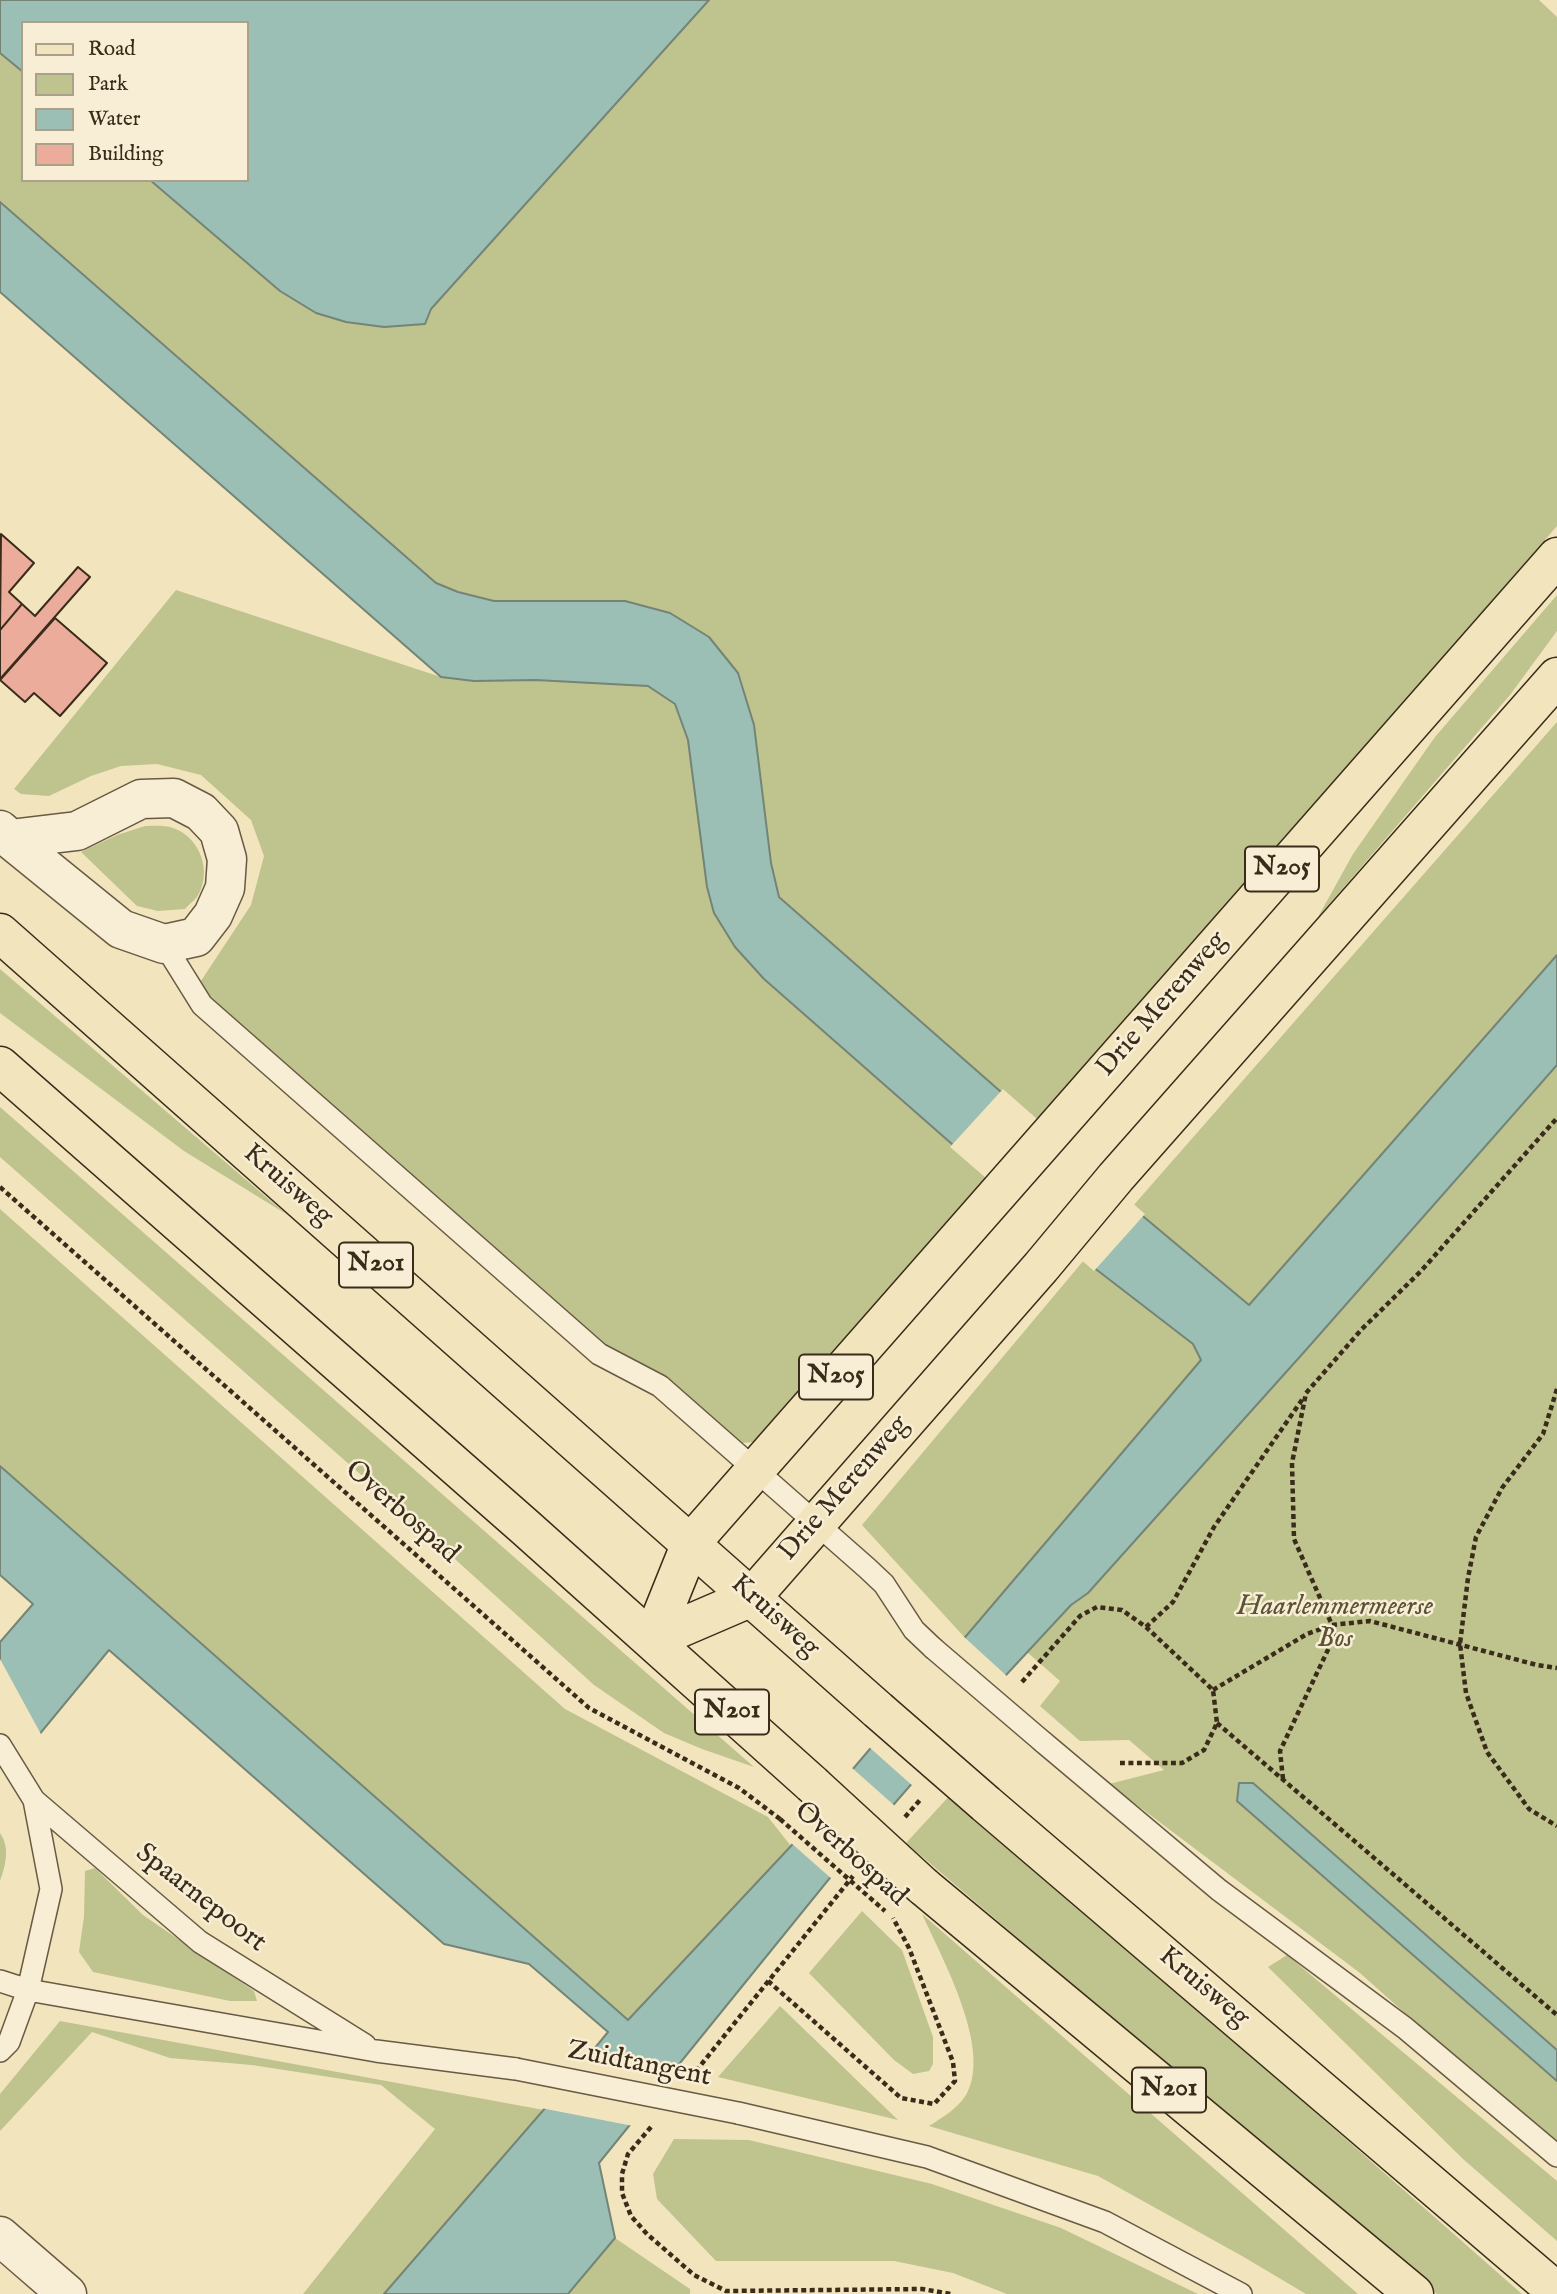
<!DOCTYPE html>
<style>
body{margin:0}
#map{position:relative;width:1557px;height:2294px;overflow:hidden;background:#f2e5be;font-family:"IM FELL English",serif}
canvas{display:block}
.legend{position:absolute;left:21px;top:21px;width:228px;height:161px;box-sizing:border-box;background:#f7eed5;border:2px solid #aba08a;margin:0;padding:9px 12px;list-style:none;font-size:21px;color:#3a2c1a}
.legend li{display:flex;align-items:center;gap:14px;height:35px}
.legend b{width:35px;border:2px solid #aba08a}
</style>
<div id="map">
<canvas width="1557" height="2294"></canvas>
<ul class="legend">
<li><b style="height:9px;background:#f2e5be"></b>Road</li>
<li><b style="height:19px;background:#bfc38e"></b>Park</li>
<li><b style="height:19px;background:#9bbfb4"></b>Water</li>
<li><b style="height:19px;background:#ebac9b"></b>Building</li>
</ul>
</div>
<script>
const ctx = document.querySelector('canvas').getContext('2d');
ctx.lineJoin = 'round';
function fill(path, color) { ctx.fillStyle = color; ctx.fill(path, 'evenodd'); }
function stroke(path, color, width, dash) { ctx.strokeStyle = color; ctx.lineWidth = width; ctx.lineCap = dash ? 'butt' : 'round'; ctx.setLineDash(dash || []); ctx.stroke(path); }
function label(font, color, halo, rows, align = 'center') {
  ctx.font = font + ' "IM FELL English",serif'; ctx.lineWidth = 5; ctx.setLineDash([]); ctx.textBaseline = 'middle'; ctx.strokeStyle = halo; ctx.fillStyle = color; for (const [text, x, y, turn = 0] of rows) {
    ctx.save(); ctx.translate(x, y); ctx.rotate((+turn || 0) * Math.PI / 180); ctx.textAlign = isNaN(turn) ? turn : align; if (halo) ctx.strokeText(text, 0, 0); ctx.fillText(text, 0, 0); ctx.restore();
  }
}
const green = new Path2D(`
 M709,0H1539L1557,17V526L1036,1123L779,896L771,863L754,725L549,600L494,601L458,592L436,583L0,202V53L23,72V180H150L280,291L316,313L346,322L384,327L425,324L431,309Z
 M176,590L441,677L474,681L536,680L648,686L676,704L688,740L707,887L735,947L764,979L989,1177L755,1442L711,1445L195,990L251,905L264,856L251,820L201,775L157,764L121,766L91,776L49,796L21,794L14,789Z
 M1557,595V631L1510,695L1318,917L1353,854L1435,737Z
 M1557,722V955L1249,1306L1132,1207Z
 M145,826C153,826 165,825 173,828C200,837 213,872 197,897C194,901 188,905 185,909L158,911L137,906L81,852L117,835Z
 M0,969L286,1214L184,1151L0,1013Z
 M1557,1037V2149L1360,1973L1109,1784L1164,1770L1129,1740L1080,1741L1040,1706L1060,1681L1019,1645Z
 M0,1107L754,1767L702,1749L664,1733L594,1685L392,1502L0,1157Z
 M0,1209L565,1709L768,1817L791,1846L628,2020L0,1466Z
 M1084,1260L1193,1344L1201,1360L966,1639L862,1525Z
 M952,1793L1522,2294H1437L906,1843Z
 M0,1833C10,1847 6,1865 0,1881Z
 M95,1868L143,1915L254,1991L257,2001H230L93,1972L79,1952L84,1916L85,1871Z
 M862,1911L902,1950L933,2037V2064L929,2071L913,2074L894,2060L809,1973Z
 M922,1914L1358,2294H1306L1242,2256L1098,2176L929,2126C943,2117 957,2109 966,2095C993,2050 942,1958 922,1914Z
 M1287,1955L1557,2181V2241L1463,2159L1268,1967Z
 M780,2006L898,2120L718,2077Z
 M60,2021L544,2110L385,2294H303L435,2129L381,2085L252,2065L170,2058L92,2032L0,2131V2094Z
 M674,2139L749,2140L932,2184L1061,2228L1198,2294H1007L953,2273L894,2261H716L657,2199L653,2174Z
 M615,2238L690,2289V2294H568Z`);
const water = new Path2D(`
 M0,0H709L431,309L425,324L384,327L346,322L316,313L280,291L150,180H247V23H23V72L0,53Z
 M0,202L436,583L458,592L494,601H625L670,613L709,637L738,673L754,725L771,863L779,897L1132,1207L1249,1305L1557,955V1065L1305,1351L1088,1593L1071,1605L1007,1674L829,1879L599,2163L615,2238L568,2294H384L553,2099L608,2032L529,1964L444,1944L109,1650L0,1782V1642L33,1604L0,1575V1466L628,2020L791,1846L852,1770L1201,1360L1193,1344L1084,1260L764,979L735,947L714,913L707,887L688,740L675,704L648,686L536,680L474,681L441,677L0,292Z
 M1239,1783H1253L1557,2050V2081L1237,1801Z`);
const pier = new Path2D(`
 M1003,1089L1145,1214L1094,1271L950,1147Z
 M963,1636L1009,1678L914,1787L869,1747Z
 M0,1659L42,1736L0,1785Z
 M851,1767L896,1807L833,1880L790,1842Z
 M589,2050L680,2067L633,2126L541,2108Z`);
const building = new Path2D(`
 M1,534L34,563L9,592L22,604L0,630Z
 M78,567L90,577L0,679V630L22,604L35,616Z
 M55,618L107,663L60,716L34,693L25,702L0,680Z`);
const path = new Path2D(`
 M0,1187L589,1708L739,1788L780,1819
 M1557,1389L1543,1434L1502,1488L1476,1537L1468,1578L1460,1644L1466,1693L1487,1752L1529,1809L1557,1826
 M1146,1627L1173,1602L1214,1527L1304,1397
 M1022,1682L1080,1616L1097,1607L1122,1610L1146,1627L1213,1690L1217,1723L1204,1750L1182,1763H1120
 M1213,1690L1307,1634L1332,1625L1370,1621L1537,1665L1557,1668
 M1217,1723L1557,2015
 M1283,1779L1280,1751L1334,1637L1332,1625L1294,1539L1292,1463L1306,1393L1362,1329L1421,1271L1557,1118
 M905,1817L920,1800
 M768,1981L901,2098L934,2104L955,2081L953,2062L909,1948L893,1918
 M696,2071L853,1876
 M651,2127L628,2154L622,2174V2193L631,2216L647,2234L694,2275L726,2291L922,2289L951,2294`);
const lane = new Path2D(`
 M164,944L202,1005L599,1354L660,1386L867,1568L884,1584L914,1630L933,1648
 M1043,1742L1219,1890L1405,2028L1557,2156
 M0,1745L34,1800L200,1942L365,2045
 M0,1981L28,1990L376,2051L516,2069
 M0,2051L9,2042L28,1990L51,1889L34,1800
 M738,2113L927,2157L1105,2222L1241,2294`);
const street = new Path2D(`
 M0,830L10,839L121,929L164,944L196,937L213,915L225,888L227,859L219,831L201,812L174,798L141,799L77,831L10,839
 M0,2236L67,2294`);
const primary = new Path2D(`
 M652,1640L691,1543L1557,557
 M652,1640L752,1597L1041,1267L1116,1177L1557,677`);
const highway = new Path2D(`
 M0,933L878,1710
 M0,1066L525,1527L812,1784
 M986,1804L1557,2292
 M923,1886L1414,2294`);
const pathBridge = new Path2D(`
 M780,1819L885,1911`);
const laneBridge = new Path2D(`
 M933,1648L1043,1742
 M516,2069L738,2113`);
const highwayBridge = new Path2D(`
 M878,1710L986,1804
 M812,1784L923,1886`);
const shields = [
 [1282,869,74],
 [376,1265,74],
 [836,1377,74],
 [732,1712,74],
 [1169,2090,74]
];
const shieldNames = [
 ["N205",1282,869],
 ["N201",376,1265],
 ["N205",836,1377],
 ["N201",732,1712],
 ["N201",1169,2090]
];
const streetNames = [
 ["Drie Merenweg",1163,1005,-49],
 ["Kruisweg",287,1186,41],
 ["Drie Merenweg",845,1489,-49],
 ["Overbospad",401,1513,41],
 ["Kruisweg",774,1617,42],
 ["Overbospad",850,1855,42],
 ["Spaarnepoort",200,1899,38],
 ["Kruisweg",1203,1988,40],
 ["Zuidtangent",639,2065,11]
];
const parkNames = [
 ["Haarlemmermeerse",1335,1608],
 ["Bos",1335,1640]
];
fill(green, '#bfc38e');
fill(water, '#9bbfb4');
stroke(water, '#748476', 2);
fill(pier, '#f2e5be');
fill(building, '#ebac9b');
stroke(building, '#3a2c1a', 2);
stroke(lane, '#685a43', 24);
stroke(street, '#685a43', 41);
stroke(primary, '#3a2c1a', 41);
stroke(highway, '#3a2c1a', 41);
stroke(path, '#3a2c1a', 4.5, [5, 3.5]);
stroke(lane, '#f7eed5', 21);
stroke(street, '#f7eed5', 38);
stroke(primary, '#f2e5be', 38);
stroke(highway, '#f2e5be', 38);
stroke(laneBridge, '#685a43', 24, []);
stroke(highwayBridge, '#3a2c1a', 41, []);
stroke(pathBridge, '#3a2c1a', 4.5, [5, 3.5]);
stroke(laneBridge, '#f7eed5', 21);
stroke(highwayBridge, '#f2e5be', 38);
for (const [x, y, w] of shields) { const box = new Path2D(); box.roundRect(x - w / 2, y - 22.5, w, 45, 5); ctx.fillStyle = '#f7eed5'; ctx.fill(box); stroke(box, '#3a2c1a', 2); }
label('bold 26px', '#3a2c1a', null, shieldNames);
label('28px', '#3a2c1a', '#f7eed5', streetNames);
label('italic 28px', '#5b5237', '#f7eed5', parkNames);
</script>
